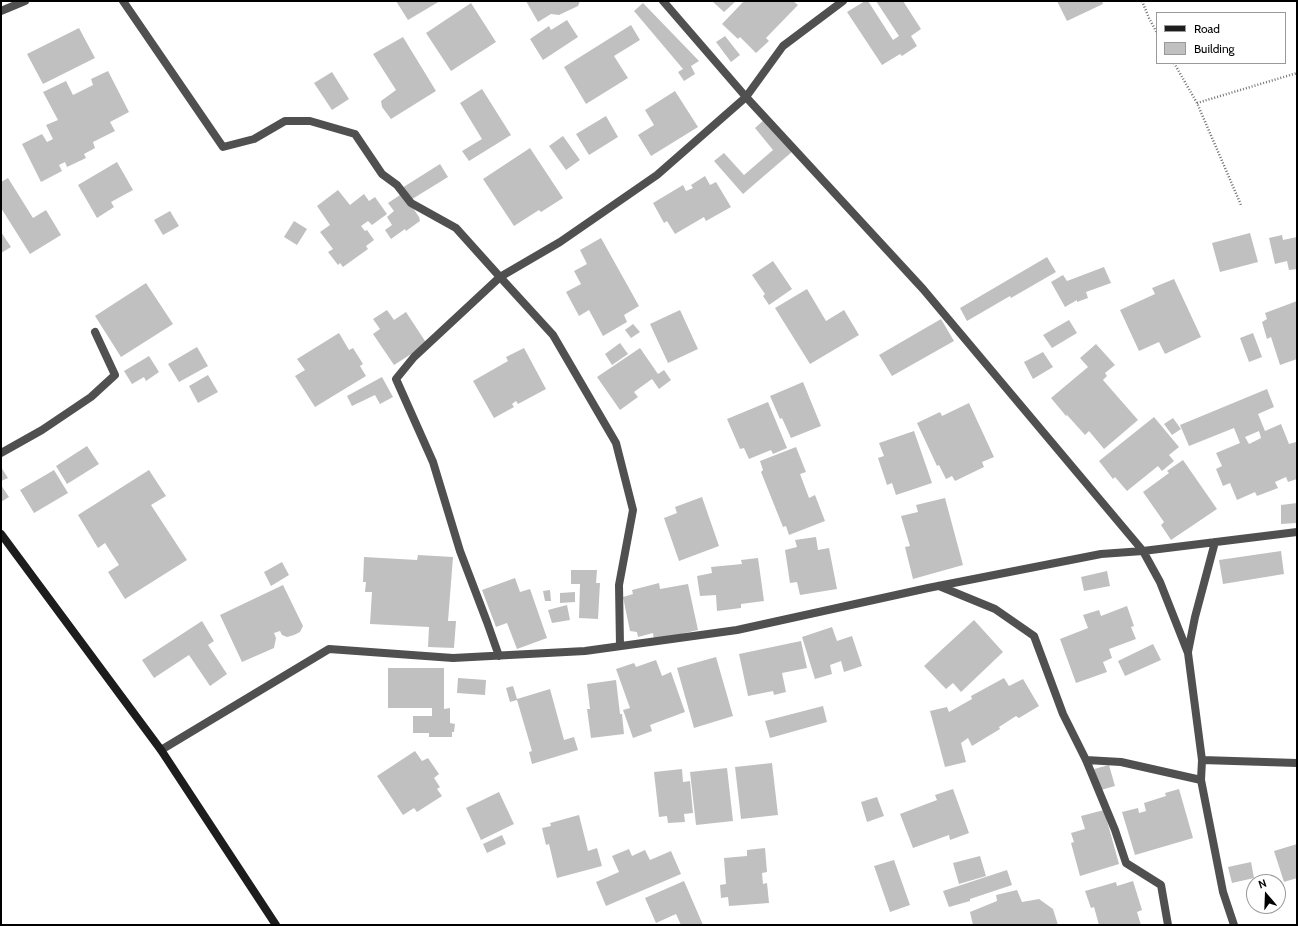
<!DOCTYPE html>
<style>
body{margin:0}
#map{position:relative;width:1298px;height:926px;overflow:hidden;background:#fff;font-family:Cabin,sans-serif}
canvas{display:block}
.frame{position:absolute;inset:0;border:2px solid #000;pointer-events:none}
.legend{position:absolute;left:1156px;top:12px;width:130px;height:52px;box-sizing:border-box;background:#fff;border:1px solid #999;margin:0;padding:5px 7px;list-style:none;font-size:12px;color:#000}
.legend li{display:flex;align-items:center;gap:8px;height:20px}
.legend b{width:20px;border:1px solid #999}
.north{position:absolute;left:1246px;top:874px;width:40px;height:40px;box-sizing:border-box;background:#fff;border:1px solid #999;border-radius:50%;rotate:341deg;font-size:11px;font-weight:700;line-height:16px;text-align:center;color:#000}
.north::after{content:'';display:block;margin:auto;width:14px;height:18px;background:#000;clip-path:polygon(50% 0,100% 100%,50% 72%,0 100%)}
</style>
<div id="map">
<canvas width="1298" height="926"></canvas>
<div class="frame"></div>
<ul class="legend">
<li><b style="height:5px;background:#1d1d1d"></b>Road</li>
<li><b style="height:11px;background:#c0c0c0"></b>Building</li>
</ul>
<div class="north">N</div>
</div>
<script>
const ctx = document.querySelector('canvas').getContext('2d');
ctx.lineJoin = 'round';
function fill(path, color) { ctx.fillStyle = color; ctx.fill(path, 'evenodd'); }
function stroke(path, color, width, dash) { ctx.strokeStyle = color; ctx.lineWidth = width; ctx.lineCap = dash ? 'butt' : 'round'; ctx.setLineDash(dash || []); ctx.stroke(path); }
const building = new Path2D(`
 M396,1H440L408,20Z
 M526,1H580L578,6L559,15L551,14L538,22Z
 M712,1H736L724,12Z
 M744,1H793L798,5L766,38L769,41L756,53L740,37L738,39L722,24Z
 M865,1H868L893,40L899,36L876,1H903L921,29L911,36L917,46L902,56L900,54L882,65L847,12Z
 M1057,1H1102L1103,4L1067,21Z
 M471,3L496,42L451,71L426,33Z
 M643,3L699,61L691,66L695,74L684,81L678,72L683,69L634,11Z
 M567,20L578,37L543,60L530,39L549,26L551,30Z
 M631,25L640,40L614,56L628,78L586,104L564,67Z
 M79,28L95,58L43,84L27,54Z
 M725,36L740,55L731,62L716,42Z
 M403,37L436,91L391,119L382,107L381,101L396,90L373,54Z
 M108,71L129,112L110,122L115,131L93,142L95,148L84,154L86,158L67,167L65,162L59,165L62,171L41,182L22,144L42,134L47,142L53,139L46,125L58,120L43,92L66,81L73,95L93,85L91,79Z
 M332,72L349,99L332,110L314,83Z
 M482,89L511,135L469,161L462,151L482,139L460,103Z
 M675,91L698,127L651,156L638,135L654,125L645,110Z
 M606,116L618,137L589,155L576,134Z
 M765,119L793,151L743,194L714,161L724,153L744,175L773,150L755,128Z
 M563,136L580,160L566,170L549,146Z
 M530,148L563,198L541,212L539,210L514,226L483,179Z
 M117,162L133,190L111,202L114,207L97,218L78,185Z
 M440,164L448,177L409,201L402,188Z
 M705,176L710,185L716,182L731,207L706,221L704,217L675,234L667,221L664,223L653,203L683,185L686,191L693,188L691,185Z
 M8,178L33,218L46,210L61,235L30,254L1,208V182Z
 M338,190L350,205L364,194L369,201L375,197L387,214L372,225L368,221L361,226L365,231L367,230L374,240L366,246L368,249L343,267L340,263L338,265L328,252L333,249L320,232L330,225L317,206Z
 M403,193L419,217L420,221L406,231L405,229L391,239L385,230L392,225L387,217L394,211L388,203Z
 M170,211L179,226L163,235L154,220Z
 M294,221L307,229L297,245L284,237Z
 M1,232L11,247L1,253Z
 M1250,233L1258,262L1220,272L1212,243Z
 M1282,235L1283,240L1297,237V269L1289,270L1287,261L1275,264L1269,238Z
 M601,238L639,306L624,315L627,322L603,336L589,310L579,316L566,292L581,284L574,271L587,264L580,250Z
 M1047,257L1056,272L1011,298L1010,296L967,321L960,308Z
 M773,261L792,289L769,305L763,296L765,294L752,275Z
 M1104,267L1111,283L1086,292L1088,298L1077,302V300L1065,307L1051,282L1063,275L1067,281Z
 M1174,279L1201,337L1165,354L1159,342L1139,351L1120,310L1155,294L1152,288Z
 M146,283L173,324L121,357L95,316Z
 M807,289L826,321L844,310L859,335L810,364L775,308Z
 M1297,301V359L1280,365L1271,337L1267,339L1262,322L1267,319L1265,313Z
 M387,310L394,320L406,312L427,344L394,365L373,334L380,329L373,319Z
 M680,310L698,349L668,363L650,324Z
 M941,319L954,341L892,376L879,355Z
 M1069,320L1077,333L1052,348L1043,335Z
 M633,324L640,332L631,338L625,330Z
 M339,333L349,350L353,348L363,364L360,366L366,376L315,407L295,376L305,370L297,359Z
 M1253,333L1262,357L1249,362L1240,338Z
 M620,343L628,354L612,365L605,354Z
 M1096,344L1115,365L1105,373L1107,376L1103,380L1138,420L1104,449L1089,431L1085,435L1067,415L1066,416L1051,398L1088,367L1080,358Z
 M197,347L208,366L179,382L168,364Z
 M524,348L546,389L518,404L516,401L512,404L514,407L494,418L473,381L508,361L506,357Z
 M640,348L658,374L664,370L671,380L659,389L652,379L634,392L638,397L620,410L597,377Z
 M1043,352L1053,367L1033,379L1024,362Z
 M149,356L159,372L146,381L144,377L132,384L124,371Z
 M208,375L218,392L198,403L189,386Z
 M382,377L393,397L380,404L375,395L352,406L347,396Z
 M803,382L821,426L791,438L782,418L780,419L770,396Z
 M1267,389L1274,407L1258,414L1265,431L1281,424L1289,444L1296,442L1297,445V479L1288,482L1286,477L1275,482L1278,488L1257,496L1255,492L1237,500L1230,483L1223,486L1216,469L1222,466L1216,453L1240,443L1234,428L1189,446L1180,425ZM1259,431L1261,438L1249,444L1245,437Z
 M768,402L787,448L773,454L771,450L749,459L744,448L740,449L727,419Z
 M969,403L994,457L982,462L984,467L955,481L952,476L946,479L939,465L937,466L917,423L940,412L942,416Z
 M1154,417L1179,447L1169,455L1174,461L1162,471L1158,466L1127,491L1115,477L1113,479L1099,461Z
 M1173,418L1181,429L1172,435L1164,424Z
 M914,431L932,483L896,495L892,483L887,485L878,458L884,456L879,443Z
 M87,446L99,464L67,484L56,466Z
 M796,447L806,472L800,474L809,498L815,495L825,521L789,535L786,526L783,527L761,472L763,470L760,461Z
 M1183,460L1217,509L1171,540L1161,525L1164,522L1143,492L1169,473L1167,471Z
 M1,467L8,478L1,481Z
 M54,470L68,493L34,513L20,490Z
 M149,470L166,496L151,505L187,560L125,599L108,572L119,565L105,543L98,548L78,515Z
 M1,485L9,497L1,502Z
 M702,497L719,546L679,561L664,518L677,513L675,507Z
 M945,498L963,565L913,579L905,547L910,546L901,516L918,512L916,505Z
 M1297,503V523L1281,524V505Z
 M816,537L818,550L829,548L837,589L800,595L797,582L790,583L785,550L797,547L795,540Z
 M1281,551L1284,574L1223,584L1219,560Z
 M418,555L453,557L448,621H456L454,648L428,647L429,627L370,624L372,592H365L366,582H363L364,557L417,560Z
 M758,558L764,601L741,604V608L717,611L716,595L700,596L697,576L712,573L711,567L742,564L741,560Z
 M282,562L289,575L271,586L264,572Z
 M571,570H597L596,583H600L598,619L579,618L580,584H571Z
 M1107,571L1110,586L1084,591L1081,577Z
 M515,578L520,592L530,589L547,638L517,649L507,623L496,627L482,590Z
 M659,583L660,589L688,584L698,630L654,640L653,633L638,637L637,632L630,631L623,597L633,594L632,590Z
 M283,585L303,626L300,632L294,635L287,637L282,635L280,631L274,633L276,638L274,648L242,662L220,615Z
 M550,590L551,601H545L543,591Z
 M575,592V602L560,603V593Z
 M567,605L570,620L552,623L548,610Z
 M1127,606L1134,626L1131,627L1136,639L1109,649L1112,658L1103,662L1107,672L1076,683L1060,639L1088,628L1083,615L1099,610L1101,616Z
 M974,620L1003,652L961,692L953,683L946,689L924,666Z
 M202,621L214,641L208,645L227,674L210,686L189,655L154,678L142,660Z
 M832,627L837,641L852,636L862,666L844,672L841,661L830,665L832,674L815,679L802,637Z
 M801,641L807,668L782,673L786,692L774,695L773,691L748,696L739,654Z
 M1153,644L1161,660L1125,676L1118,661Z
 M716,657L733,716L694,728L677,668Z
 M656,660L662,676L671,672L685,712L650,725L652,731L633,738L623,710L630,708L616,669L634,663L636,667Z
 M388,668H444V709L450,708V723L455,724L454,732H452V737H429V733H413V716H432V708H388Z
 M458,678L486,680L485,695L457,693Z
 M1004,678L1009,686L1023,679L1039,706L1019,718L1016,716L999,727L1000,729L972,746L968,738L961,743L966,762L945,767L930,711L947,707L949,712L972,699L971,696Z
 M616,680L620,714H622L624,734L591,738L587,709H590L587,684Z
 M513,686L517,699L550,689L564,740L574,737L578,750L532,764L529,752L532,751L517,700L510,702L506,688Z
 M823,706L827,722L770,738L765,721Z
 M415,751L422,761L428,758L439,774L434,778L440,787L437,789L442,796L417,812L414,808L403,815L377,776Z
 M772,763L778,815L741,819L735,767Z
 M1109,765L1115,786L1101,790L1094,769Z
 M727,768L733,821L696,825L690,772Z
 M682,769L683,782L690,781L693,813L684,814L685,822L668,823L667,816L659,817L654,772Z
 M953,789L969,833L950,840L949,835L913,848L900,814L937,800L935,795Z
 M1179,789L1193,838L1135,855L1122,812L1138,808L1139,813L1146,811L1144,803L1166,796L1165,793Z
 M499,792L514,824L481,840L466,808Z
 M877,797L884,816L867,822L861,802Z
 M1104,810L1119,864L1080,876L1071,843L1074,842L1071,833L1085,829L1081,816Z
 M579,815L588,851L597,848L602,866L557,878L549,844L546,845L542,828L551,826L550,823Z
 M502,835L506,844L487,853L483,844Z
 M1297,844V878L1284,882L1274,851Z
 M765,848L767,872L762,873L763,884L767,883L769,903L729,906L728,897L721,898L720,885L726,884L724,858L747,856V850Z
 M629,849L632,856L645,850L650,860L671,851L681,874L606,906L596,882L619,872L612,856Z
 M980,856L986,876L959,884L953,863Z
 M894,860L910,905L890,912L874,866Z
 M1251,862L1254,878L1232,883L1228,867Z
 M1007,870L1012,885L970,899V901L949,907L943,891Z
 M684,881L703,925H681L676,914L656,923L645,898Z
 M1133,881L1142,910L1137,912L1141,925H1099L1094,907L1091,908L1085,891L1116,882L1117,886Z
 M1017,890L1022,902L1039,899L1053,909L1058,925H973L970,912L997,901L996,895Z`);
const path = new Path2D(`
 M1142,1L1149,18L1157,33
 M1174,63L1197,103L1241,205
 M1197,103L1297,73`);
const street = new Path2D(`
 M123,1L223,147L254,139L285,121H310L355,134L382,174L397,185L411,203L456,228L500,277L560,242L657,175L746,97L783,46L843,1
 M663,1L746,97L923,289L1143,551L1160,582L1188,653L1202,760L1297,763
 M1,11L25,1
 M1,453L42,430L91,397L115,375L95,332
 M939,586L995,609L1034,636L1063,714L1086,760L1115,830L1126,863L1161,885L1168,925
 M1188,652L1195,617L1215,542
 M499,656L487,622L460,551L433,462L396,379L414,357L500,277L553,335L616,443L633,510L619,585L620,646
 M161,750L329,649L453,658L585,651L737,630L928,588L1101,554L1143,551L1297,532
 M1086,760L1121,762L1201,780
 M1202,760L1201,780L1223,892L1234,925`);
const secondary = new Path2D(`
 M1,534L161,750L276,925`);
fill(building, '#c0c0c0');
stroke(path, '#727272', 2.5, [1, 2]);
stroke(street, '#505050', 8);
stroke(secondary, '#1d1d1d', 8);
</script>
